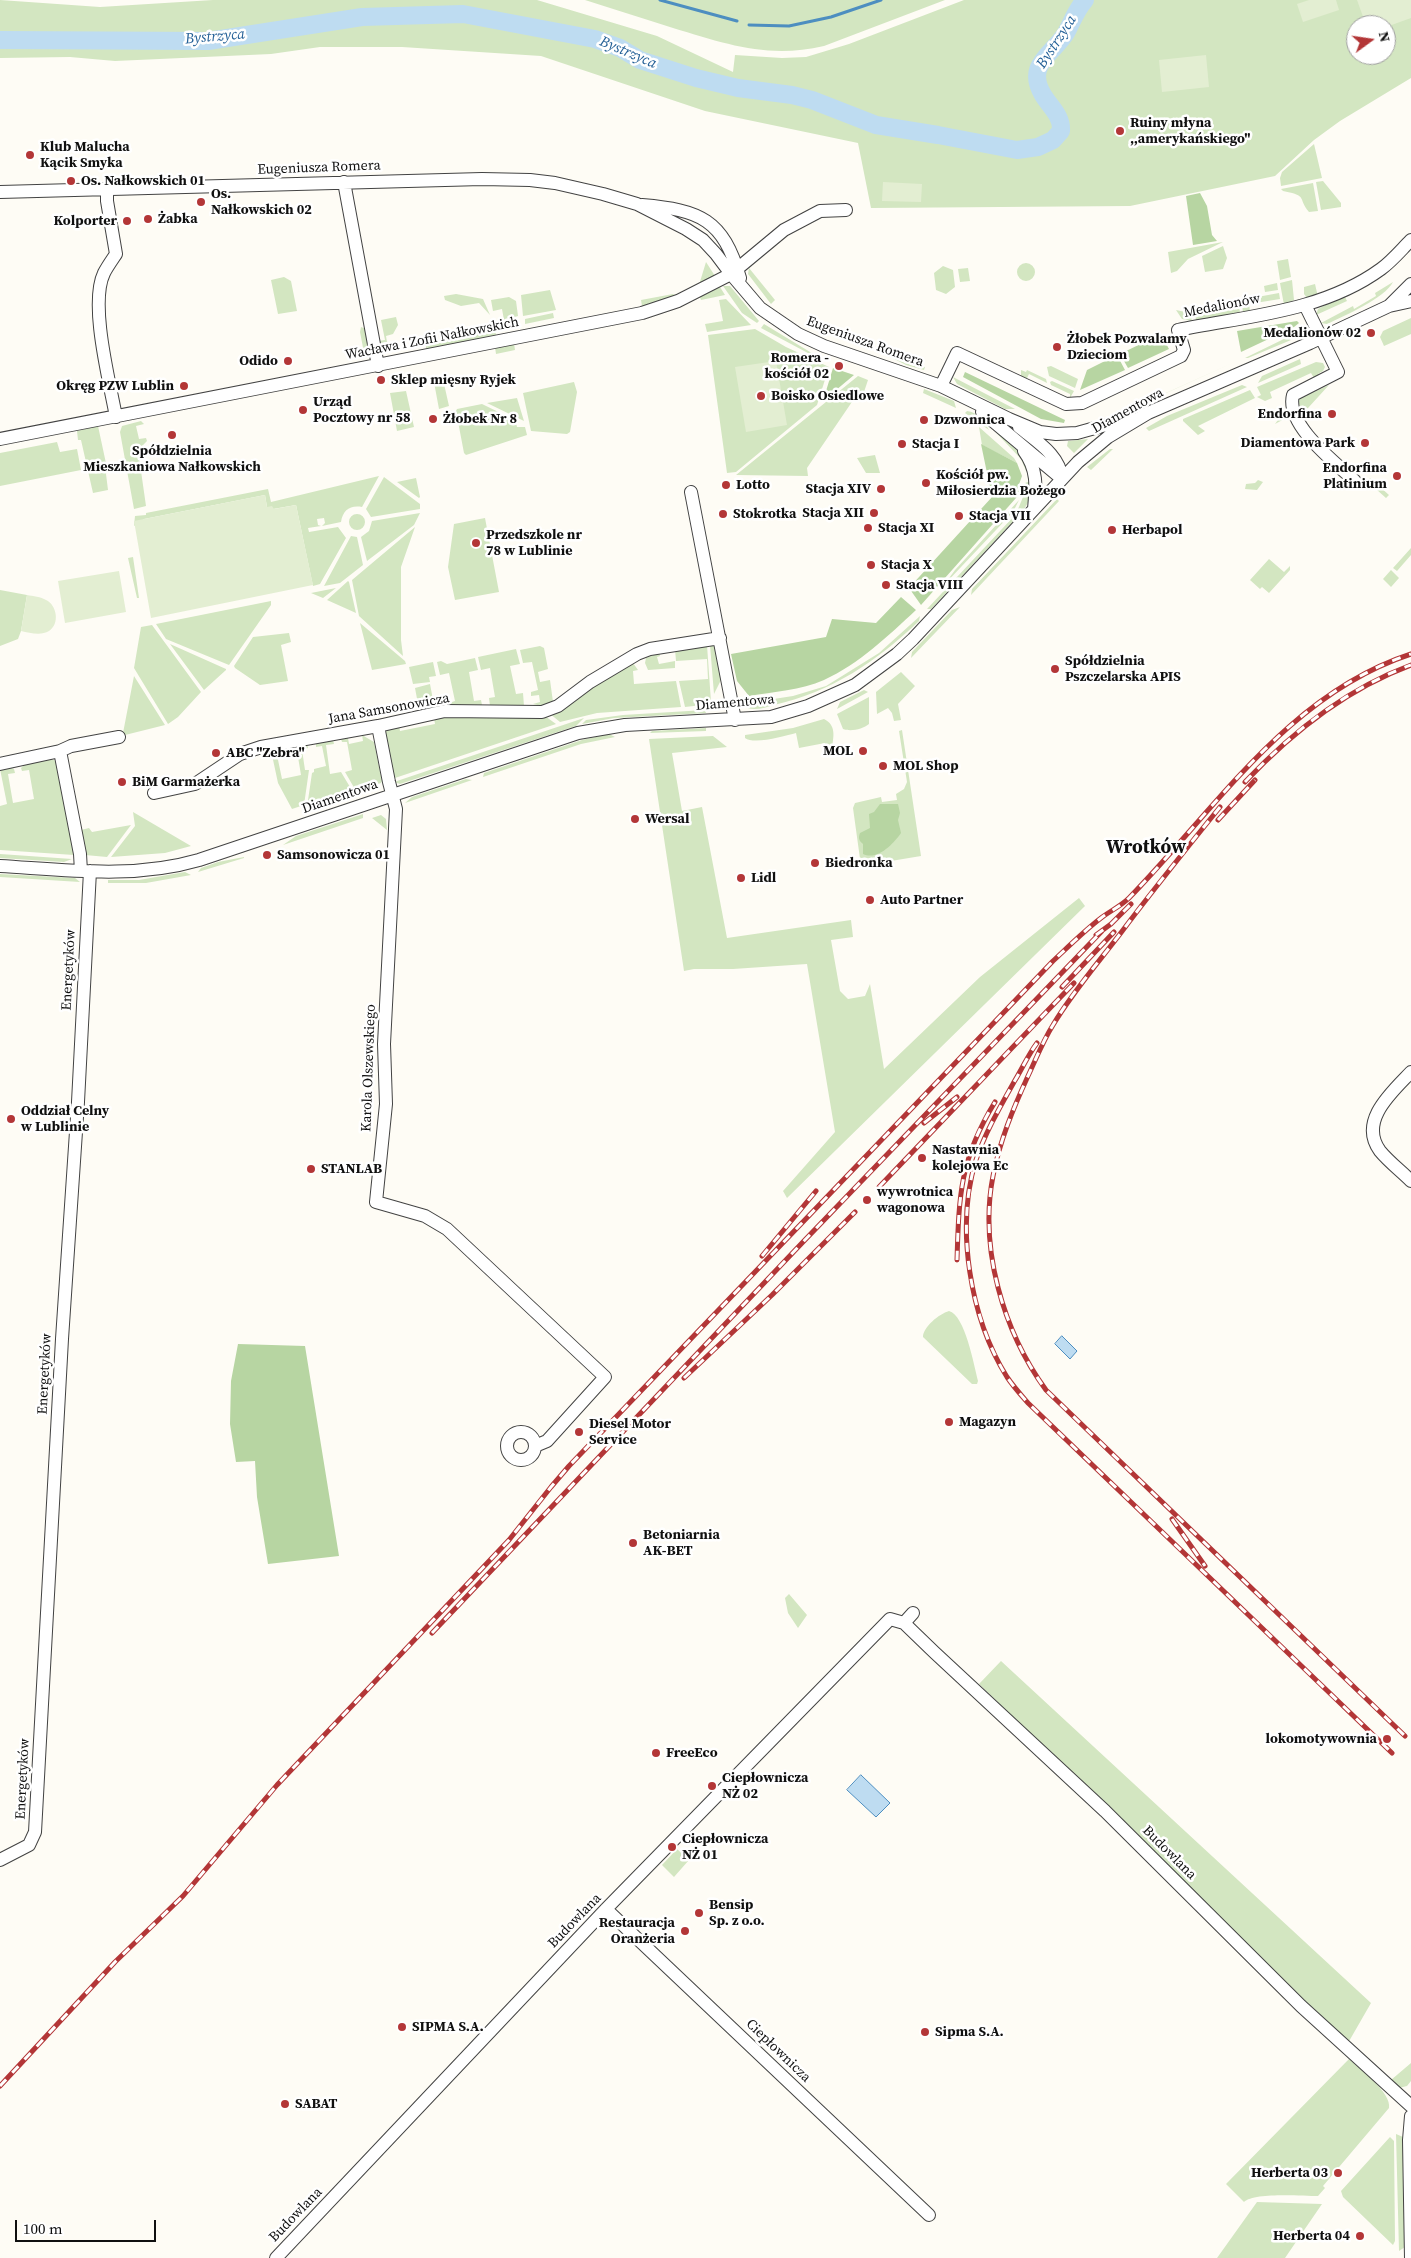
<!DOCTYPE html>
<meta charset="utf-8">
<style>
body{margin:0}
#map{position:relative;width:1411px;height:2258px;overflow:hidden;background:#fefcf5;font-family:"Source Serif 4",serif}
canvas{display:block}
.north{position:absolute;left:1346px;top:15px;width:50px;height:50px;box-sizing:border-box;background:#fff;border:1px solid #9f9f9f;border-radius:50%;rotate:76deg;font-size:14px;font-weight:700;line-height:20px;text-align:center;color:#101010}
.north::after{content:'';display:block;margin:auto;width:18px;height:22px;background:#b33637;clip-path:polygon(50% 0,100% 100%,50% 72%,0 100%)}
.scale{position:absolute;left:15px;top:2220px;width:141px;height:22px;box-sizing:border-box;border:2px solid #101010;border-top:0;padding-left:6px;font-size:15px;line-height:18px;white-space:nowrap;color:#101010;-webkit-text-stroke:4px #fff;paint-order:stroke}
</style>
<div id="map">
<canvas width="1411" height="2258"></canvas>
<div class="north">N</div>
<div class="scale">100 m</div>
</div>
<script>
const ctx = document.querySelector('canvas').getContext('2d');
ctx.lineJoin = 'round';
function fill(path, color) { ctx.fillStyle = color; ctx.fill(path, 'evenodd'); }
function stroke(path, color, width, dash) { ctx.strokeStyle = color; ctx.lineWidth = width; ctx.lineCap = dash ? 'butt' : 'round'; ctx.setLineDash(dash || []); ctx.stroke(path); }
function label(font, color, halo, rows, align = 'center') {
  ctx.font = font + ' "Source Serif 4",serif'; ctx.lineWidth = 5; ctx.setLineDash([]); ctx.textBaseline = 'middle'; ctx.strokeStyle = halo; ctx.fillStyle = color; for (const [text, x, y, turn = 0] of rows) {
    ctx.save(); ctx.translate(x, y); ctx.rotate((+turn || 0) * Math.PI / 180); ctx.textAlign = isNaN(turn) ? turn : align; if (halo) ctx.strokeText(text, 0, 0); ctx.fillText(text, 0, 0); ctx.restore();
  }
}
const green = new Path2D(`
 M0,0L100,7L213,0H537L657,36L733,72L735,55L782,58L806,57L849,44L964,0H1411V78L1340,121L1314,140L1275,176L1130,206L871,208L858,143L705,111L541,56L402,47H320L271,54L115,61L70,57L0,58ZM1356,25H1386V55H1356Z
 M585,0H945L824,46C768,59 726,44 673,28C644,19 614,9 585,0Z
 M1314,144L1322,178L1281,186L1280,178L1282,172Z
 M1323,181L1341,203V207L1321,210L1316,182Z
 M1313,183L1318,211L1309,212C1297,198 1309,196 1283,191L1281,189Z
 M1223,242L1188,259L1177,271L1171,273L1168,252Z
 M1223,246L1227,258L1223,269L1205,272L1202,256Z
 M1288,259L1291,277L1280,280L1277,261Z
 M706,262L715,276L699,285Z
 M1017 272a9 9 0 1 1 18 0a9 9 0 1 1-18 0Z
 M943,266L953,270L955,287L946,294L936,290L934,273Z
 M749,268L775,300L771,304L748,274Z
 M968,268L970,281L960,282L958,269Z
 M284,277L291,281L297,311L278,314L271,280Z
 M1292,280L1294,300L1284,305L1280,283Z
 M1393,282C1385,298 1344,316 1327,324L1321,323L1353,306L1354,309L1376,296L1375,293Z
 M1277,283L1278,290L1265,292L1264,286Z
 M1315,284L1318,297L1307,298L1304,294V287Z
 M723,286H730L759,321L757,323L742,313Z
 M720,287L725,295L701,300L700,297Z
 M550,290L556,310L523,316L521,295Z
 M1279,293L1280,299L1249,304L1250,311L1243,312L1241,300Z
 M456,294L483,299L490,315L479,303L461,306L445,300L444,296Z
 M673,294L676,295L642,306L641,300Z
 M1344,295L1347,301L1316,315L1318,309Z
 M509,297L516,301L518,316L504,320L502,309L493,311L491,300Z
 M726,299L751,325L707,332L705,324L723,321L719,300Z
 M1238,303L1240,312L1196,321L1195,311Z
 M1176,310L1190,313L1192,321L1182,319Z
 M553,313L554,318L525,324V319Z
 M396,317L398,325L393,334L386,336L387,342L379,343L378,341L385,340L381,320Z
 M1411,318V334L1384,346L1380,337L1383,331Z
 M518,320L520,325L497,329L502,323Z
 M764,324L815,355L821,360L761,328Z
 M361,327L366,329L370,356L365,358L360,332Z
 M755,329L786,347L829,367L817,405L736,472L727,473L708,335Z
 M495,330L496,335L426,350V346Z
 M1288,337L1291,340L1248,358H1245Z
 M514,343L515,350L496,354L495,347Z
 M877,350L925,367L924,370L906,365Z
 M1300,359L1301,364L1258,383L1262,376Z
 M1239,360L1098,424L1068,429L1095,425Z
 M1316,362L1323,363L1325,367L1323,371L1318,374L1319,377L1314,378L1311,373L1270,392L1272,398L1265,401L1257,397L1261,395L1257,387Z
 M1051,366L1078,379L1075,388L1049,376L1047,367Z
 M1021,370L1026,372L1027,370L1046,379L1047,383L1029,374L1026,380L1021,376Z
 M442,375L449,406L439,409L433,377Z
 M858,376L868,380L863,395L858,393L807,468L808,476L736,475Z
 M953,377L1015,409H1005L957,384Z
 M1052,381L1074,391L1070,398V394L1051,385L1050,382Z
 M574,382L577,392L570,432L567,434L531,431L523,393Z
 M1242,385L1247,387L1149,431L1146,428L1167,416Z
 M1329,385L1308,408L1302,410L1298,402L1301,398Z
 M924,389L954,401L956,408L923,393Z
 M1250,390L1255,398L1198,426L1205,431L1198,435L1183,421V419Z
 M406,391L414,427L397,431L390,393Z
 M517,398L524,421L487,403Z
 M482,404L519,422L516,423L517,427H525L527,435L466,455L464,453L456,411L457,409Z
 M1283,408L1288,417L1275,424L1278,420L1279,409Z
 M967,411C978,412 984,422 989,430L965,413Z
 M141,421L144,424L136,426L139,439L146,438L147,441L138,450L146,506L134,509L120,432L122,426Z
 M988,424L1018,451L1031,470L1026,471L1021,459Z
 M98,426L107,468L106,474L108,490L93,493L81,440H78L77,431Z
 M979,427L1014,458L1017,463L982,445Z
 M1088,439L1074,453L1067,446L1068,441Z
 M57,442L60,452L77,449L81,470L0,486V453Z
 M1110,449H1113L1091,470L1087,467Z
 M875,455L880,473H866L857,458Z
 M379,476L362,507C350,505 343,510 341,522L322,526L325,523L324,518L317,519L318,525L321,526L308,528L309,532L338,527L346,538L320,584L313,586L296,505L273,509L267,507L265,495L144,519L134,526L135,516L146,515V513L268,489L271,502Z
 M384,477L420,504V509L371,517L366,509Z
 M416,478L420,497L419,498L397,482Z
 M1370,478L1389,495L1386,498L1367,481Z
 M1033,480L1030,499L1023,511L931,609H927L1016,514L1028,485L1025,483Z
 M1258,480L1263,482L1257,490L1245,489L1246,484L1255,483Z
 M1057,499L1059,501L971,595L972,589Z
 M1019,500L1013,512L944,585L955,570Z
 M420,513L414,525L367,561L361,537L369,531L372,521Z
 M349 522a8 8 0 1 1 16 0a8 8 0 1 1-16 0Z
 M485,518L499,592L455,600L448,567L454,524Z
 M415,527L401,567V640L403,656L359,616L352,580Z
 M351,536L357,537L363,565L340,583L324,586Z
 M1411,548V555L1397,571L1393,568Z
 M133,557L139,598H137L128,558Z
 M1269,559L1284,572L1290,566V570L1269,593L1262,587L1260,589L1250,580Z
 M1391,570L1399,578L1391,587L1383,579Z
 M348,581L349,582L356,613L327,600Z
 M336,588L323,598L311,593Z
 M0,590L27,595L21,631L18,639L0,646Z
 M271,601V605L229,665L166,639L156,624Z
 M960,607L911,658L912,652L952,610Z
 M920,616L919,621C877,661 832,692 774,705C764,708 750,713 741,704L793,696L826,686L879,653Z
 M360,623L405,661L406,664L372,670Z
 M152,625L201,692L178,717L168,724L134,668L141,627Z
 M289,633L291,642L281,645L288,681L260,685L235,668L234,666L253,637Z
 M170,644L226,669V670L204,690Z
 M707,645L711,702L702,705L685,707L679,681L708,679L707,659L676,661L675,649Z
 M710,645L716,647L723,676L714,694Z
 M540,646L544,648L548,669L538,672L540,682L550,680L553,702L542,706L533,704L540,702L539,695L531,696V692L538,690L532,662L523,663L520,650Z
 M516,649L520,664L510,666L516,694L523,693L524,706H490L489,698L495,697L490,668L481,670L478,657Z
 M659,653L660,656L657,657L659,664L675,661V668L648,670L645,663L646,658Z
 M475,658L478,670L469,672L474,701L481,700L482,705H448L449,703L455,701L449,673L440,675L437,662L441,661L447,664Z
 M433,662L436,676L429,677L430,682L413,684L409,667Z
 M633,663L638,670L633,671L634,684L676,681L681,707L597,713L560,722L549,713L605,678Z
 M901,672L915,686L898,704L901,720L894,721L892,713L888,708L877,714L876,692Z
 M134,676L165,725L125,735L123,733Z
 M430,684L434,705L440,704L441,707L434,710L431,699L418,704L415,688Z
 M864,690L868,692L837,709L840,702Z
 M869,697V724C863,729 851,732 843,729L837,714Z
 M705,710L706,713L614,718L582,724L586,720L623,715Z
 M449,715L545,716L556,724L392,779L385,729L399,725L400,731L435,724L434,718Z
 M584,718L576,726L400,784L394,782Z
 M824,719C836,725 834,736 832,747L827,750L825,743L799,748L796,733C785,736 754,745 745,738V735L793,728Z
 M706,728V731L650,733L652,731Z
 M902,730L921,856L861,866L853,808L855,803L881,797L882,802L897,800L896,794L904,789L907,782L899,731Z
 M609,734L615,737L581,744L483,777L484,773L582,740Z
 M362,735L374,742L382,781L381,783L356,791L345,772L352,770L347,742H342L341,739L348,738L349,744L363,741Z
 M713,736L727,747L672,753L682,811L702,807L727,938L851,920L853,937L831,940L840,991L848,999L865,996L870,984L884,1069L980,977L1079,898L1085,906L787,1198L783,1191L835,1132L807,964L733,969H694L684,971L649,739Z
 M333,740L334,744L326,745L330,774L341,772L353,792L307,807L312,773L314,772V769L326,766L322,746L316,747V743Z
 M307,744L308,748L302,750L305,770H309L304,805L292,809L278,783L272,755L265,756L267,751L282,749L284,753L277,755L282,779L301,775L297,751L291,752V749Z
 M50,759L57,761L74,855L0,850V806L7,804L0,769L9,767L14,769L15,773L8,774L13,803L34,799L29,770L22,771L21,768L24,765Z
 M466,779L472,780L405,803L412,797Z
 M133,812L191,846L165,853L111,857L135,826Z
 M363,814V818L283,845L296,836Z
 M381,815L386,819L387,830L372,818Z
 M131,825L107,857L85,855L81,830L89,828L92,832Z
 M0,854L72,859L64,862L0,858Z
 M244,857V858L198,872L201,868L218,862Z
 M185,872L191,875L146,883H108V880H139Z
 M0,874L75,878L80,882L0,877Z
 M949,1311C965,1315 974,1365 978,1381L977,1384H972L923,1337C923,1327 939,1314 949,1311Z
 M789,1594L807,1615L798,1628L788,1613L785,1598Z
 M1001,1661L1371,2003L1348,2043L979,1684Z
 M677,1849L689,1860L674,1877L662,1865Z
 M1349,2059C1360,2069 1392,2093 1389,2108L1323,2186L1325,2188L1318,2196C1302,2196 1254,2192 1244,2202L1226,2184Z
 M1411,2063V2081L1407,2086L1399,2088L1391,2080Z
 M1396,2134L1403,2137L1405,2247L1399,2251Z
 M1390,2137L1394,2141L1395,2241L1393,2245L1343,2197L1341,2191Z
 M1257,2202L1322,2204L1285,2258H1217Z`);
const forest = new Path2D(`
 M1200,193L1207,206L1212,235L1217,241L1193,245L1186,196Z
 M1297,321L1299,323L1294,327L1241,352L1237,331Z
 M1161,334L1169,349L1128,368L1120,354Z
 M1117,355L1125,370L1080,390L1087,370Z
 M833,368L854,375L823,401Z
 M965,372L1065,420L1064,423L1041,419L963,377Z
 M981,444L1017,463L1022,476L1017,490L1019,491L1016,498L921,605L909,588L992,497Z
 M901,597L916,610C888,636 859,664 824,680C801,690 773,692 749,696L737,681L731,654L826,637L832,619L876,623Z
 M880,804H898L900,813L898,820L901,833C894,843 878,861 863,854V844C859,841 858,838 860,833L870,828L869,814L874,812Z
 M238,1344L305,1346L339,1556L268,1564L257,1497L255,1461L236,1462L230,1424L231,1381Z`);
const pitch = new Path2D(`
 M1309,0H1336L1339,10L1303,22L1297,4Z
 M1357,0H1411V18L1386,27V25H1366Z
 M1206,55L1209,87L1162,92L1159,60Z
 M883,182L922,184L921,202L882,201Z
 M776,361L787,425L746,432L735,367Z
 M265,495L267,507L272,506L274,509L296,505L313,585L151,618L134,521Z
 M119,571L126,612L65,623L58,581Z
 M27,595C33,596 41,597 46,600C57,605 60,624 49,631C41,636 30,633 21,631Z`);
const water = new Path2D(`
 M1062,1336L1077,1351L1070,1359L1055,1344Z
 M861,1775L890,1803L876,1817L847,1790Z`);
const stream = new Path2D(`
 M660,0L737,21
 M749,25L789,26L831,17L881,0`);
const river = new Path2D(`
 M0,40L208,41L362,17L463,14L595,39L620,48L640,60L696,78L738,88L792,95L812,100L876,125L938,135L1017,150L1038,147L1053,140L1061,131C1062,116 1051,108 1043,95C1025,65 1052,55 1066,33C1072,22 1076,10 1085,0`);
const minor = new Path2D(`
 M344,182L378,366
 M107,189V201L116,254C112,260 107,267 104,273C89,304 110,383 116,417
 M0,192L482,179L530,180L555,183L603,194L637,204L686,229L703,240L716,254L731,274L760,308L798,334L824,346L941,386L1009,419L1040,432L1056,434L1077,433L1131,418
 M642,205C700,210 723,219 740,278
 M1305,305L1338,372L1293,395C1285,425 1336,463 1355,481
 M1389,306L1411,284
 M941,386L957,353L1066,404L1082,403L1181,356L1184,350L1178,330C1246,316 1322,312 1381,269C1392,261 1401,250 1411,240
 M982,412L1062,479
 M1019,427C1037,442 1060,455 1062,479
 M0,439L642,313L678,301L731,274L784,230L820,211L846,210
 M1024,451C1038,470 1036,487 1034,509
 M691,492L735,720
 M378,726L389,782L396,809L384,1044L386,1104L376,1202L425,1216L447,1229L605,1377L547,1441L535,1446
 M60,751L80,854L81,871
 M0,764L60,751L71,746L119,737
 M154,793L195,784L240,754L261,747L378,726L445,711L542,712L558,706L590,682L637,654L650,649L720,638
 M0,866C67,870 134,879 199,860L578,733L625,725L771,717L808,706L855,685L897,654L913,639L1078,462L1108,437L1148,413L1310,343L1389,306L1411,301
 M1411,1072C1392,1092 1358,1121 1380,1151C1389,1162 1401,1171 1411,1181
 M507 1446a14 14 0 1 1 28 0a14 14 0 1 1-28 0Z
 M904,1623L913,1613
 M0,1860L29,1845L35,1832L62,1339L78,1102L90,871
 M606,1909L929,2215
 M276,2258L606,1909L890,1619L904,1623L934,1652L1105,1811L1301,2006L1411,2106
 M1411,2258L1409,2140L1411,2116`);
const rail = new Path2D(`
 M1245,782C1292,732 1346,689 1411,665
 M1220,807C1186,849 1152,891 1120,934C1097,964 1072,993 1053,1025C1043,1041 1036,1059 1028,1076C1013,1109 1000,1140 993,1176C979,1248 1003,1331 1046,1390L1405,1736
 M1218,820L1255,780
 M1096,935L1111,924L1131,904
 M1062,987L1114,932
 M1037,1043C1028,1055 1022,1069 1014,1082C1000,1107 985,1133 976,1160C955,1227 970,1318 1007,1377C1013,1386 1021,1395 1028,1403L1392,1753
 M924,1123L957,1097
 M879,1187L1074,983
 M762,1256L816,1191
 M957,1260C959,1194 960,1159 995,1102
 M684,1378L772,1295L855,1212
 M1172,1519L1205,1566
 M432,1633L802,1243L1102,931
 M0,2086L115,1962L183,1896L277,1785L509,1540L551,1487L569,1466L1053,961C1069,946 1084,931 1101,918C1110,911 1121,906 1129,898C1215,810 1288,694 1411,654`);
const markers = [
 [1120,131,5,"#b33637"],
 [30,155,5,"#b33637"],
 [71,181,5,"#b33637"],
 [201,202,5,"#b33637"],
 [148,219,5,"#b33637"],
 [127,221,5,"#b33637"],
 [1371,333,5,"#b33637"],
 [1057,347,5,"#b33637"],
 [288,361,5,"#b33637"],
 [839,366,5,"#b33637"],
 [381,380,5,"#b33637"],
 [184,386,5,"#b33637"],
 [761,396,5,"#b33637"],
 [303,410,5,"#b33637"],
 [1332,414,5,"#b33637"],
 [433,419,5,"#b33637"],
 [924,420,5,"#b33637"],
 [172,435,5,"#b33637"],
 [1365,443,5,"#b33637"],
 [902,444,5,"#b33637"],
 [1397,476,5,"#b33637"],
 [926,483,5,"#b33637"],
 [726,485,5,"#b33637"],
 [881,489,5,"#b33637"],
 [874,513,5,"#b33637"],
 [723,514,5,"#b33637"],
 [959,516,5,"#b33637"],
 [868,528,5,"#b33637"],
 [1112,530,5,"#b33637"],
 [476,543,5,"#b33637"],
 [871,565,5,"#b33637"],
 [886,585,5,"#b33637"],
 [1055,669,5,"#b33637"],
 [863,751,5,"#b33637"],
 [216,753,5,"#b33637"],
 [883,766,5,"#b33637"],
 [122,782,5,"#b33637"],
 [635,819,5,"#b33637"],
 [267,855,5,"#b33637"],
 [815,863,5,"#b33637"],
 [741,878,5,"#b33637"],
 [870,900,5,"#b33637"],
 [11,1119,5,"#b33637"],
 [922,1158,5,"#b33637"],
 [311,1169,5,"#b33637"],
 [867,1200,5,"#b33637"],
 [949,1422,5,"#b33637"],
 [579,1432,5,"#b33637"],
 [633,1543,5,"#b33637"],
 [1387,1739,5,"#b33637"],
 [656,1753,5,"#b33637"],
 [712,1786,5,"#b33637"],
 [672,1847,5,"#b33637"],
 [699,1913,5,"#b33637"],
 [685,1931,5,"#b33637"],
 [402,2027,5,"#b33637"],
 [925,2032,5,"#b33637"],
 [285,2104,5,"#b33637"],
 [1338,2173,5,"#b33637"],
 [1360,2236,5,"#b33637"]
];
const poiNames = [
 ["Ruiny młyna",1130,123],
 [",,amerykańskiego\"",1130,139],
 ["Klub Malucha",40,147],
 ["Kącik Smyka",40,163],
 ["Os. Nałkowskich 01",81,181],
 ["Os.",211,194],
 ["Nałkowskich 02",211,210],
 ["Żabka",158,219],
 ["Kolporter",117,221,"right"],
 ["Medalionów 02",1361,333,"right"],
 ["Żłobek Pozwalamy",1067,339],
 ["Dzieciom",1067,355],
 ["Romera -",829,358,"right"],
 ["kościół 02",829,374,"right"],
 ["Odido",278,361,"right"],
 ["Sklep mięsny Ryjek",391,380],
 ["Okręg PZW Lublin",174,386,"right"],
 ["Boisko Osiedlowe",771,396],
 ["Urząd",313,402],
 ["Pocztowy nr 58",313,418],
 ["Endorfina",1322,414,"right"],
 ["Żłobek Nr 8",443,419],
 ["Dzwonnica",934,420],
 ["Diamentowa Park",1355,443,"right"],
 ["Stacja I",912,444],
 ["Spółdzielnia",172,451,"center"],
 ["Mieszkaniowa Nałkowskich",172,467,"center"],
 ["Endorfina",1387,468,"right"],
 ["Platinium",1387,484,"right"],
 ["Kościół pw.",936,475],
 ["Miłosierdzia Bożego",936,491],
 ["Lotto",736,485],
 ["Stacja XIV",871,489,"right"],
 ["Stacja XII",864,513,"right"],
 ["Stokrotka",733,514],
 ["Stacja VII",969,516],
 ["Stacja XI",878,528],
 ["Herbapol",1122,530],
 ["Przedszkole nr",486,535],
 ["78 w Lublinie",486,551],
 ["Stacja X",881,565],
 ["Stacja VIII",896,585],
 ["Spółdzielnia",1065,661],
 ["Pszczelarska APIS",1065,677],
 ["MOL",853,751,"right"],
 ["ABC \"Zebra\"",226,753],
 ["MOL Shop",893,766],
 ["BiM Garmażerka",132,782],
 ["Wersal",645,819],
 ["Samsonowicza 01",277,855],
 ["Biedronka",825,863],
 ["Lidl",751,878],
 ["Auto Partner",880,900],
 ["Oddział Celny",21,1111],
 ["w Lublinie",21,1127],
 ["Nastawnia",932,1150],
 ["kolejowa Ec",932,1166],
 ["STANLAB",321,1169],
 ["wywrotnica",877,1192],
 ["wagonowa",877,1208],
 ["Magazyn",959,1422],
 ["Diesel Motor",589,1424],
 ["Service",589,1440],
 ["Betoniarnia",643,1535],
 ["AK-BET",643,1551],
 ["lokomotywownia",1377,1739,"right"],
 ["FreeEco",666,1753],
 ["Ciepłownicza",722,1778],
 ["NŻ 02",722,1794],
 ["Ciepłownicza",682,1839],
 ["NŻ 01",682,1855],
 ["Bensip",709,1905],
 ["Sp. z o.o.",709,1921],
 ["Restauracja",675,1923,"right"],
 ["Oranżeria",675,1939,"right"],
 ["SIPMA S.A.",412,2027],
 ["Sipma S.A.",935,2032],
 ["SABAT",295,2104],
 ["Herberta 03",1328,2173,"right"],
 ["Herberta 04",1350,2236,"right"]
];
const streetNames = [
 ["Eugeniusza Romera",319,168,-2],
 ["Medalionów",1222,306,-11],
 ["Wacława i Zofii Nałkowskich",432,339,-11],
 ["Eugeniusza Romera",865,342,20],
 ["Diamentowa",1128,411,-29],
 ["Diamentowa",735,703,-5],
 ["Jana Samsonowicza",389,709,-10],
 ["Diamentowa",340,797,-19],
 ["Energetyków",69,970,-87],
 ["Karola Olszewskiego",369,1068,-88],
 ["Energetyków",45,1374,-87],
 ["Energetyków",23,1779,-87],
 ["Budowlana",1169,1853,45],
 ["Budowlana",575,1921,-46],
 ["Ciepłownicza",778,2051,44],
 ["Budowlana",296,2215,-46]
];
const waterNames = [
 ["Bystrzyca",215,37,-5],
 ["Bystrzyca",1057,42,-57],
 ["Bystrzyca",628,53,23]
];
const districtNames = [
 ["Wrotków",1146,848]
];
fill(green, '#d3e6c1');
fill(forest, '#b7d5a2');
fill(pitch, '#e3eed2');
fill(water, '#bedcf1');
stroke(water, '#4d8ec0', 1);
stroke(stream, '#4d8ec0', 3);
stroke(river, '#bedcf1', 18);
stroke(minor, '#434343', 14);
stroke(minor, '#fff', 12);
stroke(rail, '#b33637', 5);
stroke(rail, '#fff', 3, [9]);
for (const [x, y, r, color] of markers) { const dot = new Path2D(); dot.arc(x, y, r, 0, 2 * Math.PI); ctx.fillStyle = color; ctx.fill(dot); stroke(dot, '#fff', 2); }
label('bold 14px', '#101010', '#fff', poiNames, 'left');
label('14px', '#101010', '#fff', streetNames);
label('italic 15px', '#256197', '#fff', waterNames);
label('bold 19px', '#101010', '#fff', districtNames);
</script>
